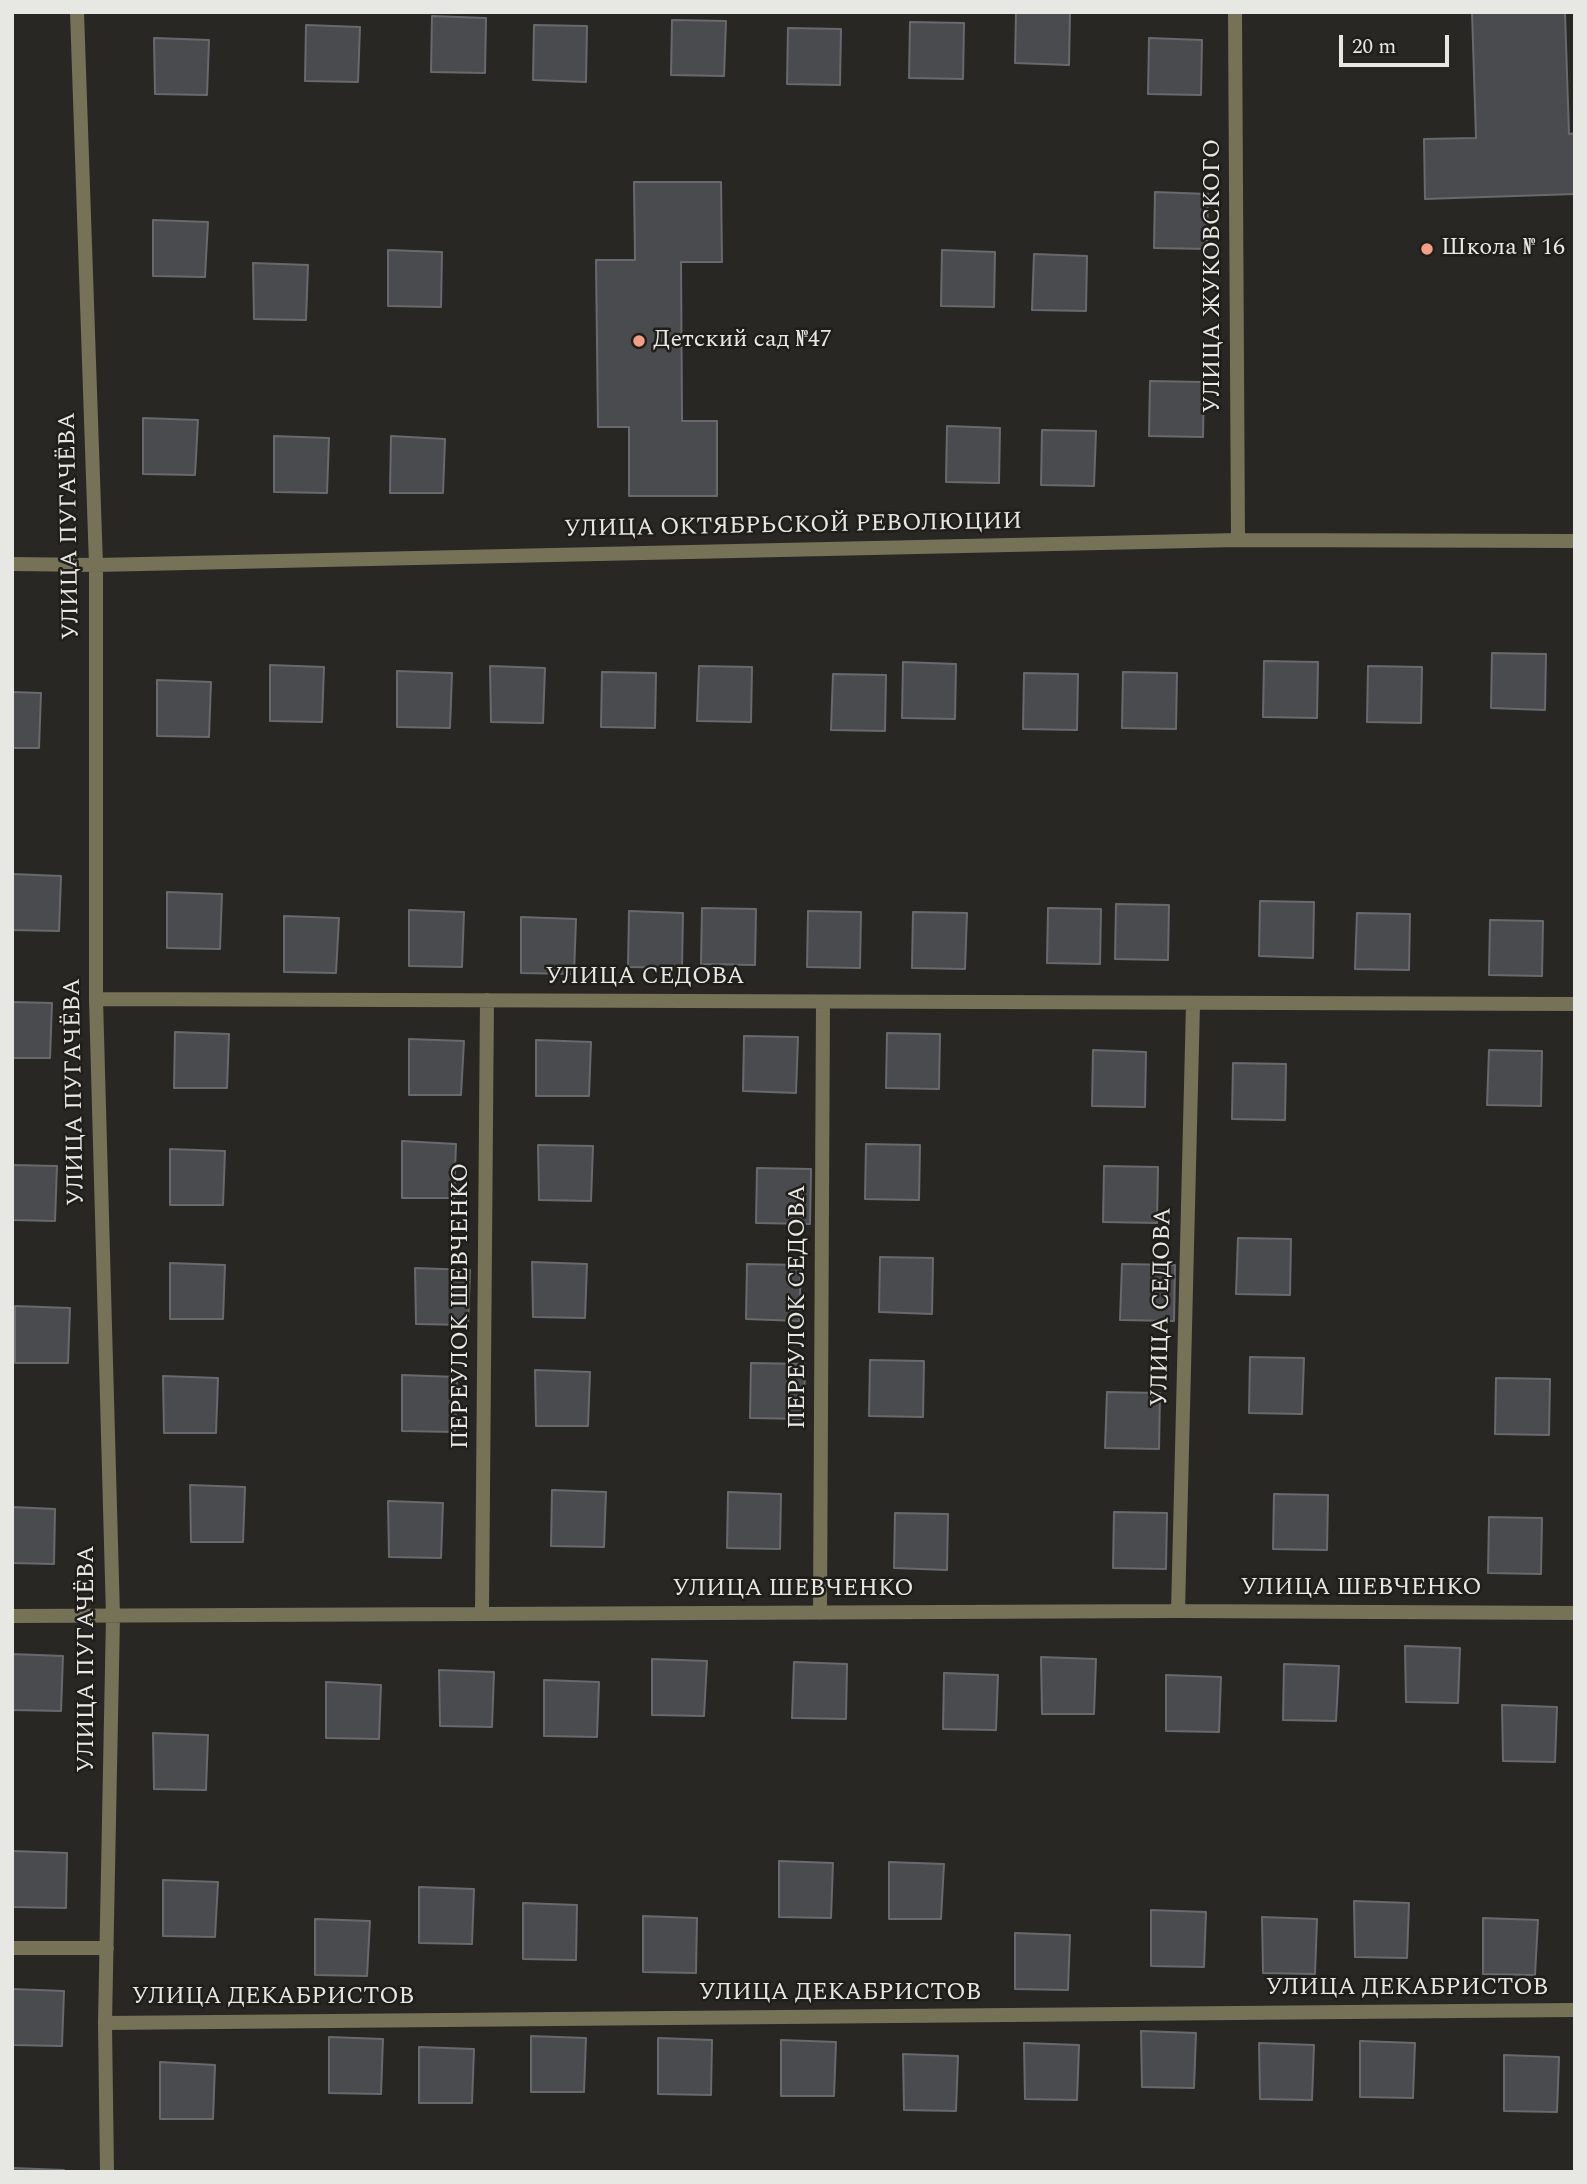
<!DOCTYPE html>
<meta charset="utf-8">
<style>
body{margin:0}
#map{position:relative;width:1587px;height:2184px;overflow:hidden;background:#292723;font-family:Spectral,serif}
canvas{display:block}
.frame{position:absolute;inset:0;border:14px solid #e7e7e4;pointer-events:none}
.scale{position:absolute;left:1339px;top:35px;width:110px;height:32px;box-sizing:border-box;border:4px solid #e7e7e4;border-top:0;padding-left:9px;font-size:21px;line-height:24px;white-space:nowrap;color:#e7e7e4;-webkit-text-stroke:5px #1f1e1a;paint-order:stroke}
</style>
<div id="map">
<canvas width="1587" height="2184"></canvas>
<div class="frame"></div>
<div class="scale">20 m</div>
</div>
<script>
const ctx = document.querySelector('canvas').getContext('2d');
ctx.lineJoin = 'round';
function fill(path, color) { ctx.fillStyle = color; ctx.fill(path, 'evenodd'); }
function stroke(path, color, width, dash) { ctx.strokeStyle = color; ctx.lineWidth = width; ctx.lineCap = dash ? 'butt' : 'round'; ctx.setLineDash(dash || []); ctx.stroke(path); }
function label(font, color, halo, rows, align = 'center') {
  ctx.font = font + ' Spectral,serif'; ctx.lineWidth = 5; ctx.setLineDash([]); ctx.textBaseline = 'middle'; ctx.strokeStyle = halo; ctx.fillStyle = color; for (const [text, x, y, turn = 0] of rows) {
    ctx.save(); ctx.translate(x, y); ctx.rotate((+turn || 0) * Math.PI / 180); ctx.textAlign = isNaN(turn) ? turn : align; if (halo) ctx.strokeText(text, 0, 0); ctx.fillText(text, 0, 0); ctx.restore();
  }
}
const building = new Path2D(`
 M1016,12H1070L1069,65L1015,63Z
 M1472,12H1565L1569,134L1575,133V194L1425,199L1424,139L1476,138Z
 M432,16L486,18L485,73L431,72Z
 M672,20L726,21L724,76L671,75Z
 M910,22L964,23L963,79L909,78Z
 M306,25L360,27L358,82L305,81Z
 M534,25L587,26L586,82L533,80Z
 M788,28L841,29L840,85L787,84Z
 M154,38L209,40L207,95L155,94Z
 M1149,38L1202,40L1201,95L1148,94Z
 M634,182H721L722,262H681L682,421H717V496H629V427H598L596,260H635Z
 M1155,192L1208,194L1207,249L1154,248Z
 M153,220L208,222L205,277L153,276Z
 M388,250L442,252L441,307L388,306Z
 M942,250L995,252L994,307L941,306Z
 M1034,254L1087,256L1086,311L1032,310Z
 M253,263L308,265L306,320L254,319Z
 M1150,381L1204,382L1203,437L1149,436Z
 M143,418L198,420L195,475L143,474Z
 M947,426L1000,428L999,483L946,482Z
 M1042,430L1096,431L1094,486L1041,485Z
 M274,436L329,438L327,493L274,492Z
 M391,436L445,439L443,493H390Z
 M1492,653L1546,654L1545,710L1491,708Z
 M1264,661L1318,662L1317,718L1263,717Z
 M903,662L956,664L955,719L902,718Z
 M270,665L324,667L322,722L270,721Z
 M490,666L545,668L543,723L491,722Z
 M699,666L752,667L751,722L697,721Z
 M1368,666L1422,667L1421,723L1367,722Z
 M397,671L452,673L450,728L397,727Z
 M602,672L656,673L655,728L601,727Z
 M1123,672L1177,673L1176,729L1122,728Z
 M1024,673L1078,674L1077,730L1023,729Z
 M833,674L886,675L885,731L831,730Z
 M157,680L211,682L209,737L157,736Z
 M12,692L41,693L39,748H12Z
 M12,874L61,876L59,931L12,930Z
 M167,892L222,894L220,949L167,948Z
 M1260,901L1314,902L1313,958L1259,956Z
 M1116,904L1169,905L1168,960L1115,959Z
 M702,908L756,909L755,965L701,964Z
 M1048,908L1101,909L1100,964L1047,963Z
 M409,910L464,912L462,967L409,966Z
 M629,911L683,913L682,968L628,967Z
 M808,911L861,912L860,968L807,967Z
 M913,912L967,913L965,969L912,968Z
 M1357,913L1410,914L1409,970L1355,969Z
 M284,916L339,918L336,973L284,972Z
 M521,917L576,919L574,974L521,973Z
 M1490,920L1543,921L1542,976L1489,975Z
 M12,1002L52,1003L50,1058H12Z
 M175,1032L229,1034L227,1088H174Z
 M887,1033L940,1034L939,1089L886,1088Z
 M744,1036L798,1037L796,1093L743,1091Z
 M409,1039L464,1041L461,1095H409Z
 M536,1040L591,1042L589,1096H536Z
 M1093,1050L1146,1052L1145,1107L1092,1106Z
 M1489,1050L1542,1051L1541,1106L1487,1105Z
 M1233,1063L1286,1064L1285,1120L1232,1119Z
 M402,1141L456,1144L454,1198H402Z
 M866,1144L920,1145L919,1200L865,1199Z
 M538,1145L593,1146L591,1201L539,1200Z
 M170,1149L225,1151L223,1205H170Z
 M12,1165L57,1166L55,1221L12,1220Z
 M1104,1166L1158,1167L1157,1223L1103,1222Z
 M757,1168L811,1169L810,1224L756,1223Z
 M1238,1238L1291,1239L1290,1295L1236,1294Z
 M880,1257L933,1258L932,1314L879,1312Z
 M532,1262L587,1264L585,1318L533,1317Z
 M170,1263L225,1265L223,1319H170Z
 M747,1264L801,1265L799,1321L746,1319Z
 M1122,1264L1175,1265L1174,1321L1120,1320Z
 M415,1268L470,1270L468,1325L416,1324Z
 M15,1306L70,1308L68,1363H15Z
 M1250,1357L1304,1358L1302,1414L1249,1413Z
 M870,1360L924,1361L923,1417L869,1416Z
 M751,1363L805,1364L804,1419L750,1418Z
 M535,1370L590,1372L588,1426H536Z
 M402,1375L457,1377L455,1432L402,1431Z
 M163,1376L218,1378L216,1433H164Z
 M1496,1378L1550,1379L1549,1435L1495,1434Z
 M1107,1392L1160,1393L1159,1449L1105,1448Z
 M190,1485L245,1487L243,1542H191Z
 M552,1490L606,1492L604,1547L551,1546Z
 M728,1492L781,1494L780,1549L727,1548Z
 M1274,1494L1328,1495L1327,1550L1273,1549Z
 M388,1501L443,1503L441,1558L389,1557Z
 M12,1507L55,1509L54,1564L12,1563Z
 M1114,1512L1167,1513L1166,1569L1113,1568Z
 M895,1513L948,1514L947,1570L894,1568Z
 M1489,1517L1542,1518L1541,1574L1488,1573Z
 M1405,1646L1460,1648L1458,1703L1406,1702Z
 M12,1654L63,1656L61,1711L12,1710Z
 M1041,1657L1096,1659L1094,1714H1042Z
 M652,1659L707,1661L704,1716L652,1715Z
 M794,1662L847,1664L846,1719L792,1718Z
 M1284,1664L1339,1666L1336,1721L1283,1720Z
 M439,1670L494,1672L492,1727L440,1726Z
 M944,1673L998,1675L996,1730L943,1729Z
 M1166,1675L1221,1677L1219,1732L1166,1731Z
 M544,1680L599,1682L597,1737L544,1736Z
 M326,1682L381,1685L379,1739L326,1738Z
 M1502,1705L1557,1707L1555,1762L1503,1761Z
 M153,1733L208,1735L206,1790L154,1789Z
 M13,1851L67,1853L66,1908L13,1907Z
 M779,1861L833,1863L831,1918L779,1917Z
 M889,1862L944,1864L941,1919H889Z
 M163,1880L218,1882L215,1937L163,1936Z
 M419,1887L474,1889L472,1944L419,1943Z
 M1354,1901L1409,1903L1407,1958L1355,1957Z
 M523,1903L577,1905L576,1960L523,1959Z
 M1151,1910L1206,1912L1204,1967L1151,1966Z
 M643,1916L697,1918L696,1973L643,1972Z
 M1262,1917L1317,1919L1315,1974L1263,1973Z
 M1483,1918L1538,1920L1535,1975L1483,1974Z
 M315,1919L370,1921L367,1976L315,1975Z
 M1015,1933L1070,1935L1068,1990L1015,1989Z
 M12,1989L64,1991L62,2046L12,2045Z
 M1141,2031L1196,2033L1194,2088L1142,2087Z
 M531,2036L586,2038L584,2092H531Z
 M329,2037L383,2039L381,2094L329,2093Z
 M658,2038L712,2040L711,2095L658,2094Z
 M781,2040L836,2042L834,2096H781Z
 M1360,2041L1415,2043L1413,2098L1360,2097Z
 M1024,2043L1079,2045L1077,2100L1025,2099Z
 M1259,2043L1314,2045L1312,2100L1260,2099Z
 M419,2047L474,2049L472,2103H419Z
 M903,2054L958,2056L956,2111L904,2110Z
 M1504,2055L1559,2057L1557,2112L1504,2111Z
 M160,2062L215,2065L213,2119H160Z
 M12,2168L64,2170V2172H12Z`);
const minor = new Path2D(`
 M77,12L96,565V999L113,1616L105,2023L107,2172
 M1235,12L1238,540
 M12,564L96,565L1238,540L1575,541
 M96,999L1575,1004
 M1178,1611L1193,1004
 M482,1613L487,1000
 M820,1613L823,1002
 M12,1616L1178,1611L1575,1613
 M12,1948H107
 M105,2023L1575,2010`);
const markers = [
 [1427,249,7,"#f49e88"],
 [639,341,7,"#f49e88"]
];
const poiNames = [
 ["Школа № 16",1441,249],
 ["Детский сад №47",653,341]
];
const streetNames = [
 ["УЛИЦА ЖУКОВСКОГО",1214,276,-90],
 ["УЛИЦА ПУГАЧЁВА",71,526,-91],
 ["УЛИЦА ОКТЯБРЬСКОЙ РЕВОЛЮЦИИ",793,527,-1],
 ["УЛИЦА СЕДОВА",645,978],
 ["УЛИЦА ПУГАЧЁВА",76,1092,-91],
 ["ПЕРЕУЛОК ШЕВЧЕНКО",462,1306,-90],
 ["ПЕРЕУЛОК СЕДОВА",799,1307,-90],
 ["УЛИЦА СЕДОВА",1163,1307,-89],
 ["УЛИЦА ШЕВЧЕНКО",1361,1589],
 ["УЛИЦА ШЕВЧЕНКО",793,1590],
 ["УЛИЦА ПУГАЧЁВА",88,1659,-90],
 ["УЛИЦА ДЕКАБРИСТОВ",1407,1989],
 ["УЛИЦА ДЕКАБРИСТОВ",840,1994],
 ["УЛИЦА ДЕКАБРИСТОВ",273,1998]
];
fill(building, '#4a4b4f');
stroke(building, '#68696d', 2);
stroke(minor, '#757257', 14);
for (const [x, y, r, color] of markers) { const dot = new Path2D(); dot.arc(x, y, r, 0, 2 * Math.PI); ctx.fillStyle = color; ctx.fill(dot); stroke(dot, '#1f1e1a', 2.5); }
label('24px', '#e7e7e4', '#1f1e1a', poiNames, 'left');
label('24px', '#e7e7e4', '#1f1e1a', streetNames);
</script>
